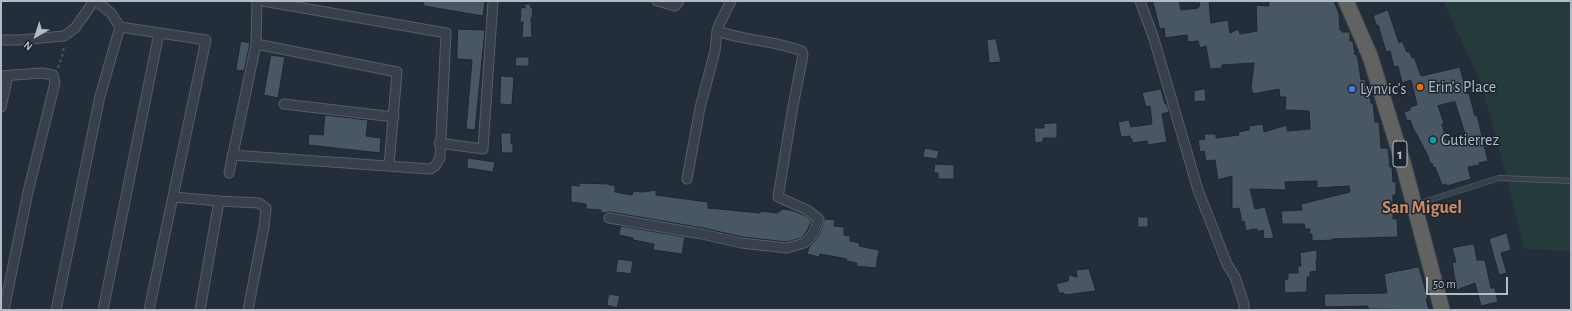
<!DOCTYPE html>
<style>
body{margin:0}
#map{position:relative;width:1572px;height:311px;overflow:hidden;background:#232e3a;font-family:"Alegreya Sans",sans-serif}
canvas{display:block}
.frame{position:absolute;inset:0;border:2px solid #b2bbc6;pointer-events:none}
.north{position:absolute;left:16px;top:16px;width:40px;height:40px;-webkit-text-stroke:3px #1c252f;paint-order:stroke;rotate:219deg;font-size:11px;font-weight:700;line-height:16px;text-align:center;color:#b2bbc6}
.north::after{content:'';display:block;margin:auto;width:14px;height:18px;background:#b2bbc6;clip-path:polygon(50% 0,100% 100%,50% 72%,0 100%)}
.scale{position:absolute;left:1426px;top:277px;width:82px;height:18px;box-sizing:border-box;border:2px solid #b2bbc6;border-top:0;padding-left:5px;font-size:12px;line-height:14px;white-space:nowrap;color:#b2bbc6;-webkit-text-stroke:3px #1c252f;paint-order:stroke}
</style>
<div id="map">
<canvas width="1572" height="311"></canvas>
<div class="frame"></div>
<div class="north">N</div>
<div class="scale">50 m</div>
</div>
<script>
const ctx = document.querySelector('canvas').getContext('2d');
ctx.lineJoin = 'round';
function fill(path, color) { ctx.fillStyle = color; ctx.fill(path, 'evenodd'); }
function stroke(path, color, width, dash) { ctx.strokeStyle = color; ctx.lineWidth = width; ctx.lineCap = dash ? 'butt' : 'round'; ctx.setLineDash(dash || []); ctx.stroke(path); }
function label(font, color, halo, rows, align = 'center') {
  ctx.font = font + ' "Alegreya Sans",sans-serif'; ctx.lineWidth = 3; ctx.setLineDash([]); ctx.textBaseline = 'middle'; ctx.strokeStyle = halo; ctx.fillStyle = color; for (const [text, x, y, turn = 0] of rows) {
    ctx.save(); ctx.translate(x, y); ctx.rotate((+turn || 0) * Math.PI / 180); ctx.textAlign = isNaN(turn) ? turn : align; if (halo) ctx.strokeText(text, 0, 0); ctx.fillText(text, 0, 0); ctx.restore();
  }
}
const green = new Path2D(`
 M1443,1H1571V251L1524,249L1505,170L1480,80Z`);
const building = new Path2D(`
 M424,1H478L485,2L483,16L424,6Z
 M1153,1H1179L1181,10L1198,8V6H1200L1199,1H1209L1211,23L1228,20L1230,33L1238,29L1240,34L1257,31L1256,5L1269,6V1H1334L1339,14L1340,30H1342V32H1350V41H1353L1355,55L1356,54L1358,59L1361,80L1365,79L1367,91H1369L1371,103H1373L1375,122H1379L1381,148H1388L1390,167H1392L1393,182H1396V195H1393V219H1397L1398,237L1332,239V240L1312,241V234H1309L1310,229H1305L1304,224H1282L1281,211L1302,210L1301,204L1350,192L1349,186L1317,188V181L1285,182L1286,190L1250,189L1255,209L1265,207L1274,238L1264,239L1263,230L1257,232V229L1253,230V229L1246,231L1244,221L1242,222L1239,208L1232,209V176L1218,180L1215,160L1206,161L1204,151L1200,152L1198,140L1205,139L1204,134H1216V138L1239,135L1238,132L1249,130V126L1263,124L1264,132L1287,125V131L1310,129L1309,111L1285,110L1286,97H1280L1279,89L1253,94L1251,88L1254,63L1222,65V68L1210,69L1206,46L1200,48L1198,41L1188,42L1187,35L1165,38L1164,28L1160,29Z
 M525,4H530L531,8H533L532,18H531L532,37L522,38L523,22H520L521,7L525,8Z
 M1388,10L1399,43L1402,41L1407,52L1409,51L1412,58L1414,57L1421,76L1460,67L1466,91L1467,94L1469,93L1475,116L1477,115L1488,161L1479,163L1480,165L1468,167L1471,179L1447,186L1446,184L1442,185L1435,167L1433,168L1432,163L1430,164L1428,156L1416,133H1415L1410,120L1407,121L1404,112L1410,110V107L1417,105L1411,80L1402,83L1398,66L1394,67L1390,51L1386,52L1378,25L1377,26L1373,16ZM1455,102L1467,140L1447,143L1442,124L1444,123L1438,106Z
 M458,29L485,30L475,130L466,129L472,60L457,59Z
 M996,39L1001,62L989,63L987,40Z
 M241,41L250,43L244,71L236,70Z
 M271,55L285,57L278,98L264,95Z
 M516,57H529V66H516Z
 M501,76L514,77L512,105L500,104Z
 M1161,89L1165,104H1167L1169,112L1162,114L1167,142L1148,145L1147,141L1132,143V139H1130V136L1121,137L1118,122L1129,120L1131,127L1152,124L1150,106L1146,107L1142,93Z
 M1205,89L1206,101L1194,102V91Z
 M325,115L368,120L366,136L381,138L380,153L308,145L309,134L323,135Z
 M1057,123V138H1043V142L1035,143L1034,128H1044V124Z
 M501,133H511V144H513V153H502Z
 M925,148L939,151L937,159L923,157Z
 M468,158L495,162L493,172L467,168Z
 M935,164L954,165V179H938V173H934Z
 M579,183L609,184V185H615V192L632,195L633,191L643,192L656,190V195L708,202V208L760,213V211L778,213V211H781V209L791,210L804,215L812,221L805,234L801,238L787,242L742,237L703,228L610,212L601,213V210L586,209V204L571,202V185L579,186Z
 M1138,217H1148V227H1138Z
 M825,219L835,220L834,226L844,227V235L850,236V241L860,243L859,246L879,250L876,268L856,266L857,263L846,261L847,259L820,254L819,257L807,254L809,247L815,241L820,233Z
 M621,226L685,237L682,254L653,250L654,244L633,240V238L619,235Z
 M1507,233L1511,250L1501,253L1507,273L1499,275L1489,239Z
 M1474,244L1477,260H1485L1491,288H1495L1498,302L1481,306L1475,283L1457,290L1452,263L1456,262L1452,248Z
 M1317,250V260H1316L1317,271L1310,272V277H1307V292L1285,293L1284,280L1288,279V273H1298V266H1301L1300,253Z
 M618,259L633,261L631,274L616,272Z
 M1419,267L1428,299H1426L1429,310L1368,309V306L1325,307L1324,294L1387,293L1384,274Z
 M1089,269L1096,291L1064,295V293H1059L1056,284L1068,281L1069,275L1077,277L1076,270Z
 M609,294L620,296L617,308L607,305Z`);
const path = new Path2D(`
 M58,68L63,53L64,45
 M1332,167L1356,168L1390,164`);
const service = new Path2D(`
 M1417,204L1499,178L1571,181`);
const minor = new Path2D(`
 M657,1L675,6L679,1
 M1140,1L1154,39L1198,190L1227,264L1235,277L1244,304V310
 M120,27L206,40L149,310
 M1,40H19L64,36L75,28L94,1
 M256,44L397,72L389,165
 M1,76L42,73L53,75L55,83L28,192L4,310
 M284,104L394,117
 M1,107L8,76
 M439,143L483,149L493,1
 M232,155L430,169L435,166L440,158L446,33L263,1
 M229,173L256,44L257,1
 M687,179L700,108L715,51L717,31
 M174,197L219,201L259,203L266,208L264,227L248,310
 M609,218L702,234L741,243L787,248L804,243L810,238L815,230L819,219L807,210L778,197L793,106L803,55L802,51C774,40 745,41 717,31L719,25L731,1
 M56,310L100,96L120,27L111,13L96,1
 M103,310L159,33
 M200,310L219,201`);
const trunk = new Path2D(`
 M1346,1L1370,56L1403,163L1442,310`);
const markers = [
 [1420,87,4,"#e8710a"],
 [1352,89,4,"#3f7fe0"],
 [1433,140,4,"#0f9aa8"]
];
const shields = [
 [1400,154,14]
];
const shieldNames = [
 ["1",1400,154]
];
const poiNames = [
 ["Erin's Place",1428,87],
 ["Lynvic's",1360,89],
 ["Gutierrez",1441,140]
];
const quarterNames = [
 ["San Miguel",1422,208]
];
fill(green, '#253a3b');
fill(building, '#495663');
stroke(building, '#1e2731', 1);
stroke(service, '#555e68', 6);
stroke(minor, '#555e68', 11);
stroke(trunk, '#424b55', 17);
stroke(path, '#435759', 2, [3, 3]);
stroke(service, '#37404b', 4.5);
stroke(minor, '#37404b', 9);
stroke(trunk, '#626260', 15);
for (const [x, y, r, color] of markers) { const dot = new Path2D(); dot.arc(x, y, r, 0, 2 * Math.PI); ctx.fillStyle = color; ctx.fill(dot); stroke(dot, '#1c252f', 1.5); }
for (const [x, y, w] of shields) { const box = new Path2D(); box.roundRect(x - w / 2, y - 13, w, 26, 3); ctx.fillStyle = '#1c252f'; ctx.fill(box); stroke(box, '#b2bbc6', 1); }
label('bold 15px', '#b2bbc6', null, shieldNames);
label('16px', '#b2bbc6', '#1c252f', poiNames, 'left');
label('bold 18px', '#d08c63', '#1c252f', quarterNames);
</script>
